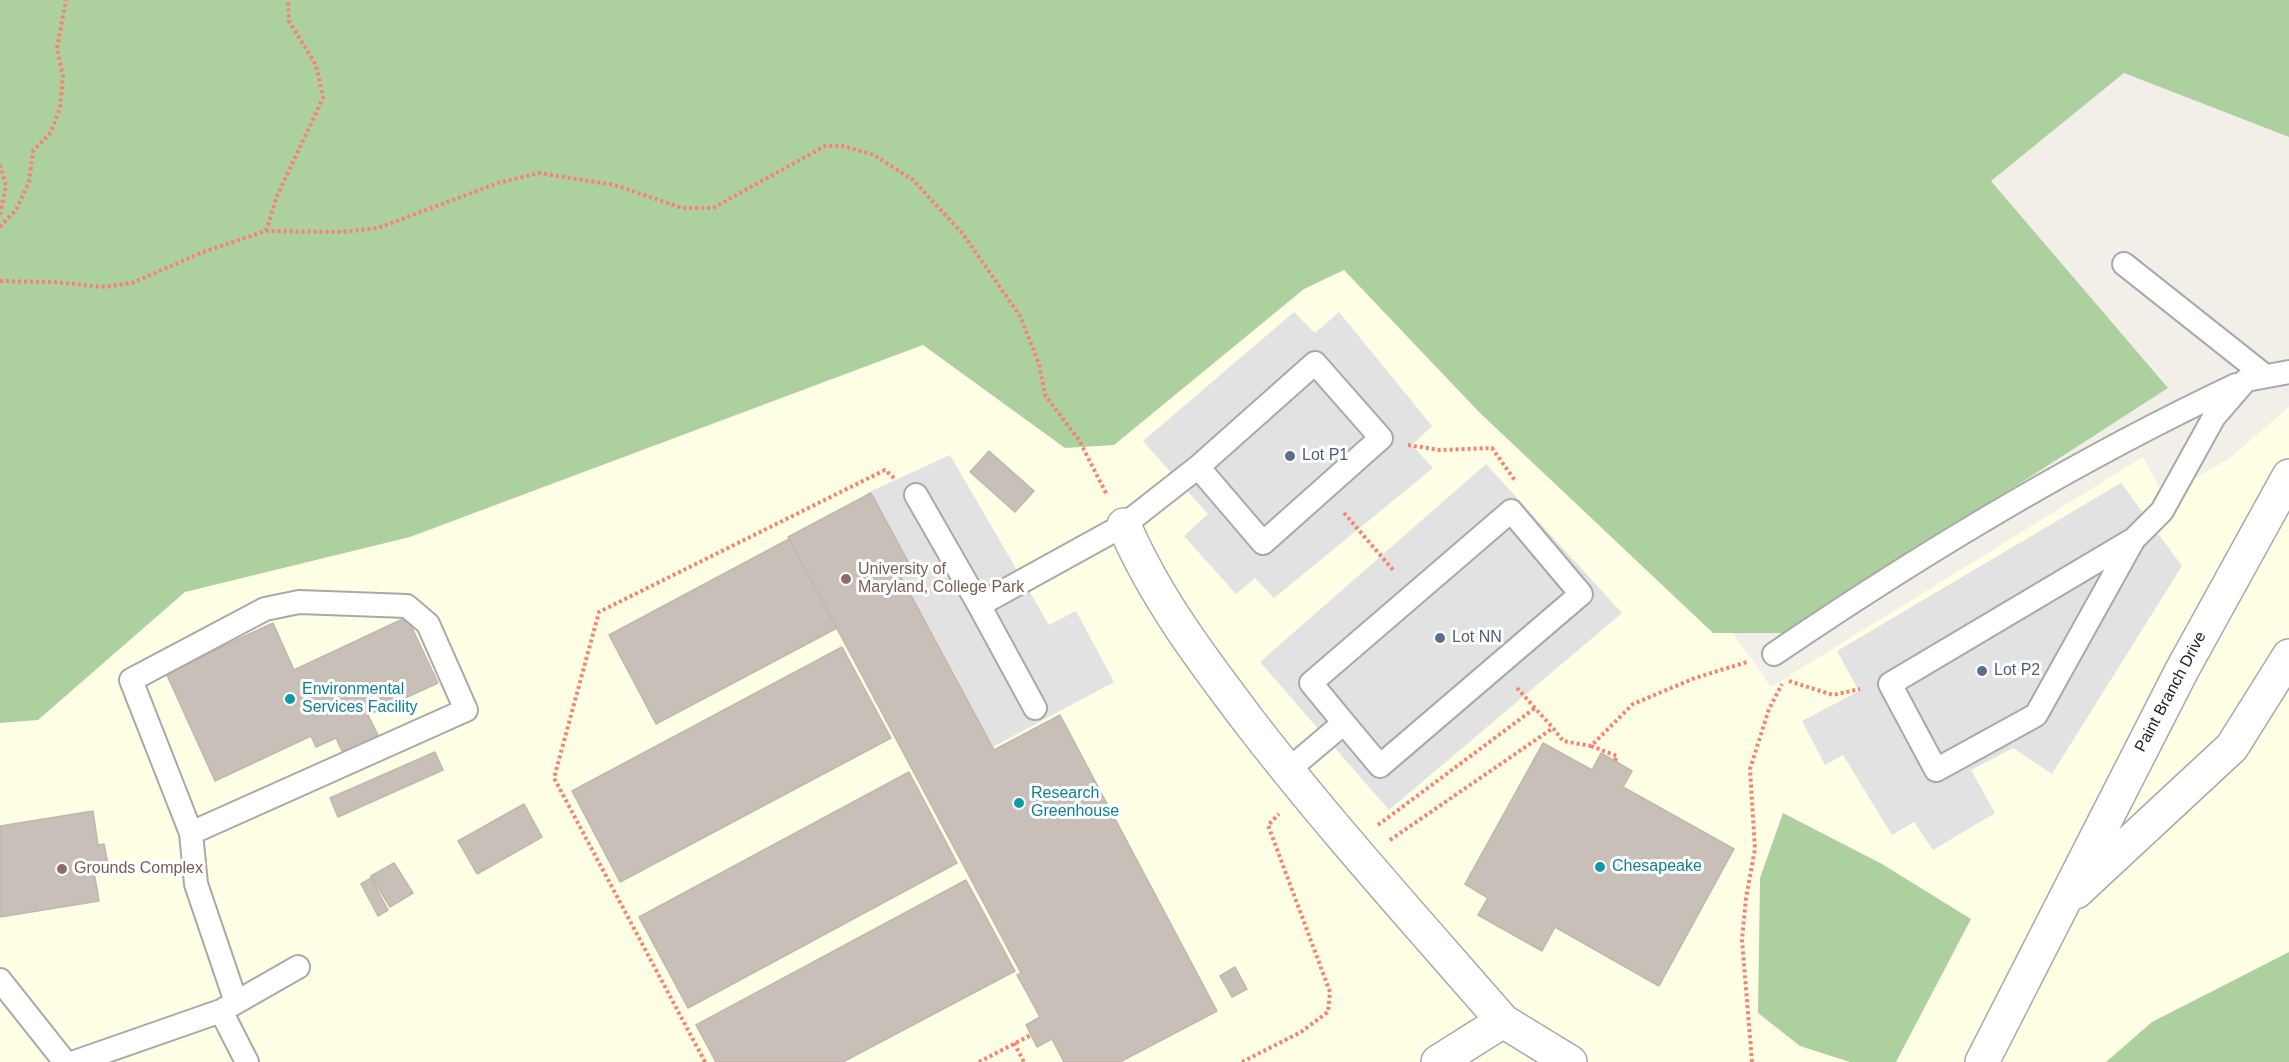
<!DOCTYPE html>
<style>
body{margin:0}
canvas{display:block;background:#f2efe9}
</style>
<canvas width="2289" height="1062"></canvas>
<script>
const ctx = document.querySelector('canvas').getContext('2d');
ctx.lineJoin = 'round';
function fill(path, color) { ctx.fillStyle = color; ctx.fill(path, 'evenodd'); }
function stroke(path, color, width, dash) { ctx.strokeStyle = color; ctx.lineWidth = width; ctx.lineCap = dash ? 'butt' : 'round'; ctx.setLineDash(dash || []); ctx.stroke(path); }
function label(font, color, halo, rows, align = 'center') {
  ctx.font = font + ' Arial,sans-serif'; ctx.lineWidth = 6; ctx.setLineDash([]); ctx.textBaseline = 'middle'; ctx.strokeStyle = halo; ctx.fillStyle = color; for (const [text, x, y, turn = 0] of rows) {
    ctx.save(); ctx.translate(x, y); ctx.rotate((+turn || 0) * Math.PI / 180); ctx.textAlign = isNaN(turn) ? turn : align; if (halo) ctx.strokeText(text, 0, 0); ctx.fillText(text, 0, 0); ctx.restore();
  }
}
const education = new Path2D(`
 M0,0H1281L1771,687L2143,457L2164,496L2230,458L2289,407V1062H0Z`);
const forest = new Path2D(`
 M0,0H2289V137L2124,73L1991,181L2168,388L1788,633H1713L1479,412L1344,270L1304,289L1114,445L1065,448L923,345L410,537L185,592L38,720L0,723Z
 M1783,813L1882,864L1971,919L1896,1062H1850L1800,1046L1758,1013L1760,878Z
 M2289,952V1062H2106L2152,1022Z`);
const parking = new Path2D(`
 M1294,312L1315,333L1339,312L1432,426L1412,445L1433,468L1274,598L1255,578L1236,594L1184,536L1208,514L1143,441Z
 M950,455L1049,625L1076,611L1114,682L991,748L896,572L906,566L867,493Z
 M1486,464L1622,613L1389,810L1260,662Z
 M2121,483L2182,566L2052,774L2013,748L1971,770L1995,813L1933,850L1914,822L1892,835L1843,755L1825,765L1802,721L1859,691L1837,651Z`);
const building = new Path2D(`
 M989,451L1034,491L1015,512L970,472Z
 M871,493L911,567L899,573L994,750L1060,715L1217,1011L1120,1062H1064L1052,1039L1037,1047L1026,1025L1040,1017L1017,975L1021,973L788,537Z
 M789,539L837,628L656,724L609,635Z
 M407,617L438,683L368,715L379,737L343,753L336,738L316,747L311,736L215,781L166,673L273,623L294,670Z
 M842,647L891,738L620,882L572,791Z
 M1543,743L1592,770L1601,753L1615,761L1632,771L1623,787L1734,849L1659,986L1555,927L1542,951L1478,915L1488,898L1465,884Z
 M435,752L443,770L338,817L330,798Z
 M909,772L957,863L688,1008L639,917Z
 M524,804L542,837L477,874L458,841Z
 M93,811L98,845L104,844L108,864L93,866L99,901L0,917V826Z
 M394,863L413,893L390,907L371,876Z
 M371,878L388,910L378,916L361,884Z
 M966,880L1015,971L843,1062H716L696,1025Z
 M1235,967L1247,989L1232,997L1220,976Z`);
const path = new Path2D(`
 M0,165L6,186L0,215
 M0,227L16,210L29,182L33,151L51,132L60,108L63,76L57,48L66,0
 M266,231L277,196L323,98L316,65L289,21L288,0
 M0,281L54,282L104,287L132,283L203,252L266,231L342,232L378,228L498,183L539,173L615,185L682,208H713L825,146H843L874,155L913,180L963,234L1020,316L1039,364L1045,395L1079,440L1107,495
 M1408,445L1440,450L1492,448L1516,482
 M1344,513L1394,571
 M1789,681L1833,695L1860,689
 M1517,688L1553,728
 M1591,746L1617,756L1615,761
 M1378,825L1535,708
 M1390,840L1553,728L1563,741L1591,746L1633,704L1695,678L1747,662
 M1014,1043L1024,1062
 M705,1062L554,778L599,612L885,470L894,478
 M979,1062L1031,1035
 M1242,1062L1301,1032L1328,1012L1330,992L1268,825L1279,814
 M1752,1062L1742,940L1746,898L1755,849L1750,769L1769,709L1782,684`);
const service = new Path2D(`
 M2124,264L2264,375
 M1315,363L1381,438L1263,543L1198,467Z
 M916,495L979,605
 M2134,539L2036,715L1936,770L1890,684L2134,539L2162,511L2214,417L2246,380L2289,372
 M1774,654C1921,554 2075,461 2236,385
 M1035,708L979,605L1124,525L1198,467
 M1287,771L1344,723L1380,766L1581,594L1511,511L1311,683L1344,723
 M191,833L131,680L265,609L299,602L407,606L428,624L466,710L191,833L196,884L236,1002
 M0,980L65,1062
 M221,1011L247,1062
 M75,1062L221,1011L298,967`);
const minor = new Path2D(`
 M1124,525C1155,597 1201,658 1248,720C1328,824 1417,922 1503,1021
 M1438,1062L1503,1021L1570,1062`);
const tertiary = new Path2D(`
 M2076,892L2232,747L2289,656
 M1982,1062L2182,670L2289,476`);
const markers = [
 [1290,456,6,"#5c6f8a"],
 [846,579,6,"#8d6e63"],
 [1440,638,6,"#5c6f8a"],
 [1982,671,6,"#5c6f8a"],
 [290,699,6,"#0f9aa8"],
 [1019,803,6,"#0f9aa8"],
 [1600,867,6,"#0f9aa8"],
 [62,869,6,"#8d6e63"]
];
const serviceNames = [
 ["Lot P1",1302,456],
 ["Lot NN",1452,638],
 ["Lot P2",1994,671]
];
const educationNames = [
 ["University of",858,570],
 ["Maryland, College Park",858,588],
 ["Grounds Complex",74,869]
];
const cultureNames = [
 ["Environmental",302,690],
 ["Services Facility",302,708],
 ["Research",1031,794],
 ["Greenhouse",1031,812],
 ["Chesapeake",1612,867]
];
const streetNames = [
 ["Paint Branch Drive",2171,692,-62]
];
fill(education, '#ffffe5');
fill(forest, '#add19e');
fill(parking, '#e2e2e2');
fill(building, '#c7bfb8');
stroke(building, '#c4b6ab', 1.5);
stroke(service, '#a9a9a9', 26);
stroke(minor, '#a9a9a9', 36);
stroke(tertiary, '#a9a9a9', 36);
stroke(path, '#fa8072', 4, [3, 3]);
stroke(service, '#fff', 22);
stroke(minor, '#fff', 33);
stroke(tertiary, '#fff', 33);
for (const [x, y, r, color] of markers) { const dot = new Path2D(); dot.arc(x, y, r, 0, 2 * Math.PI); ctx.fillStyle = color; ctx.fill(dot); stroke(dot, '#fff', 2); }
label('16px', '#4e5e75', '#fff', serviceNames, 'left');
label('16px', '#785e54', '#fff', educationNames, 'left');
label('16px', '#0d838f', '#fff', cultureNames, 'left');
label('16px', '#222', '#fff', streetNames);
</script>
